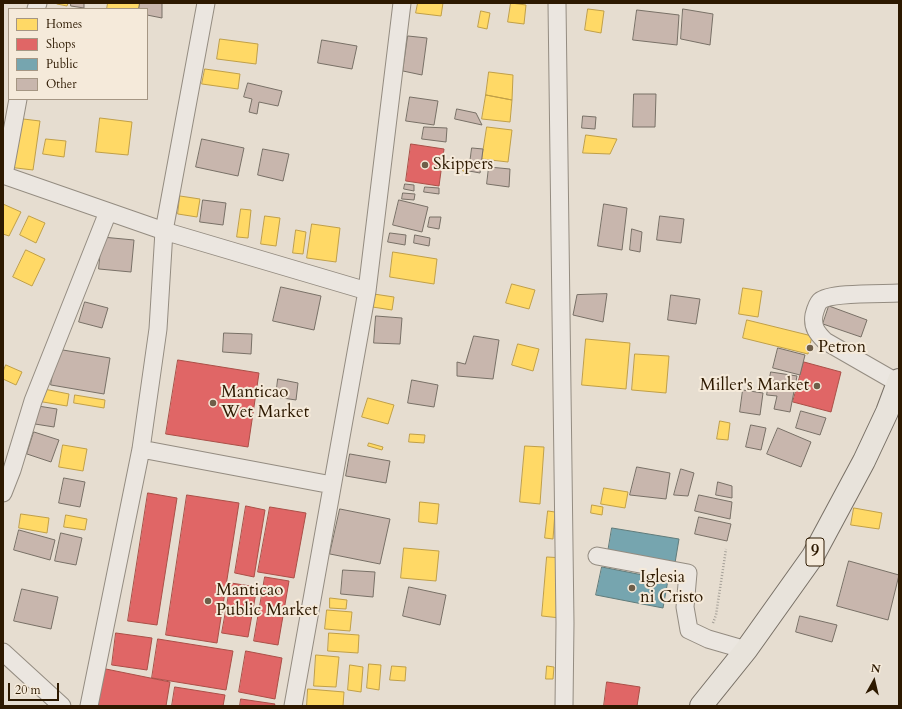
<!DOCTYPE html>
<style>
body{margin:0}
#map{position:relative;width:902px;height:709px;overflow:hidden;background:#e6ddd0;font-family:Cardo,serif}
canvas{display:block}
.frame{position:absolute;inset:0;border:4px solid #2d1900;pointer-events:none}
.legend{position:absolute;left:8px;top:8px;width:140px;height:92px;box-sizing:border-box;background:#f5eada;border:1px solid #a59683;margin:0;padding:5px 7px;list-style:none;font-size:12px;color:#2d1900}
.legend li{display:flex;align-items:center;gap:8px;height:20px}
.legend b{width:20px;border:1px solid #a59683}
.north{position:absolute;left:854px;top:661px;width:40px;height:40px;-webkit-text-stroke:3px #f5eada;paint-order:stroke;rotate:8deg;font-size:11px;font-weight:700;line-height:16px;text-align:center;color:#2d1900}
.north::after{content:'';display:block;margin:auto;width:14px;height:18px;background:#2d1900;clip-path:polygon(50% 0,100% 100%,50% 72%,0 100%)}
.scale{position:absolute;left:8px;top:683px;width:51px;height:18px;box-sizing:border-box;border:2px solid #2d1900;border-top:0;padding-left:5px;font-size:12px;line-height:14px;white-space:nowrap;color:#2d1900;-webkit-text-stroke:3px #f5eada;paint-order:stroke}
</style>
<div id="map">
<canvas width="902" height="709"></canvas>
<div class="frame"></div>
<ul class="legend">
<li><b style="height:11px;background:#ffd966"></b>Homes</li>
<li><b style="height:11px;background:#e06666"></b>Shops</li>
<li><b style="height:11px;background:#76a5af"></b>Public</li>
<li><b style="height:11px;background:#c8b6ad"></b>Other</li>
</ul>
<div class="north">N</div>
<div class="scale">20 m</div>
</div>
<script>
const ctx = document.querySelector('canvas').getContext('2d');
ctx.lineJoin = 'round';
function fill(path, color) { ctx.fillStyle = color; ctx.fill(path, 'evenodd'); }
function stroke(path, color, width, dash) { ctx.strokeStyle = color; ctx.lineWidth = width; ctx.lineCap = dash ? 'butt' : 'round'; ctx.setLineDash(dash || []); ctx.stroke(path); }
function label(font, color, halo, rows, align = 'center') {
  ctx.font = font + ' Cardo,serif'; ctx.lineWidth = 4; ctx.setLineDash([]); ctx.textBaseline = 'middle'; ctx.strokeStyle = halo; ctx.fillStyle = color; for (const [text, x, y, turn = 0] of rows) {
    ctx.save(); ctx.translate(x, y); ctx.rotate((+turn || 0) * Math.PI / 180); ctx.textAlign = isNaN(turn) ? turn : align; if (halo) ctx.strokeText(text, 0, 0); ctx.fillText(text, 0, 0); ctx.restore();
  }
}
const homes = new Path2D(`
 M57,3H68L67,6L57,4Z
 M108,3H140L139,9H107Z
 M418,3H443L441,16L416,13Z
 M511,3L526,5L524,24L508,22Z
 M588,9L604,11L601,33L585,30Z
 M481,11L490,13L487,29L478,27Z
 M220,39L258,44L256,64L217,59Z
 M205,69L240,74L238,89L202,84Z
 M489,72L513,75L512,100L486,95Z
 M486,95L512,100L510,122L482,119Z
 M15,118L40,121L33,170L8,167Z
 M100,118L132,122L128,155L96,152Z
 M487,127L512,130L508,162L482,159Z
 M586,135L617,139L610,154L583,153Z
 M46,139L66,141L64,157L43,154Z
 M464,164H469L468,172L463,171Z
 M180,196L200,199L197,217L178,214Z
 M3,204L21,212L9,236L3,234Z
 M241,209L251,210L248,238L237,237Z
 M29,216L45,223L36,243L20,235Z
 M265,216L280,218L276,246L261,244Z
 M312,224L340,228L336,262L307,258Z
 M296,230L306,232L303,254L293,253Z
 M26,250L45,259L32,286L13,277Z
 M393,252L437,259L434,284L390,277Z
 M512,284L535,290L529,309L506,303Z
 M743,288L762,291L758,317L739,314Z
 M367,293L394,297L392,310L366,306Z
 M747,320L812,336L808,354L743,338Z
 M586,339L630,343L626,389L582,385Z
 M518,344L539,349L533,371L512,365Z
 M635,354L669,356L666,393L632,390Z
 M6,365L22,372L16,385L3,379V372Z
 M39,388L69,394L67,406L37,401Z
 M75,395L105,400L104,408L74,403Z
 M368,398L394,405L388,424L362,417Z
 M720,421L730,423L728,440L717,439Z
 M410,434L425,435L424,443L409,442Z
 M369,443L383,447L382,450L368,446Z
 M63,445L87,449L83,471L59,467Z
 M525,446L544,447L540,504L520,502Z
 M604,488L628,492L625,508L601,504Z
 M420,502L439,504L437,524L419,522Z
 M592,505L603,507L602,515L591,513Z
 M854,508L882,513L879,529L851,525Z
 M548,511L555,512L553,539L545,538Z
 M21,514L49,518L47,533L19,528Z
 M66,515L87,519L85,530L64,527Z
 M404,548L439,551L436,581L401,578Z
 M547,557L565,558L560,618L542,616Z
 M330,598L347,600L346,609L330,608Z
 M327,610L352,612L350,631L325,629Z
 M329,633L359,635L358,653L328,651Z
 M316,655L339,657L336,687L314,686Z
 M369,664L381,665L379,690L367,688Z
 M350,665L363,667L361,692L348,690Z
 M392,666L406,667L405,681L390,680Z
 M547,666L554,667L553,679H546Z
 M308,689L344,692L343,706H307Z`);
const shops = new Path2D(`
 M411,144L444,149L439,186L406,181Z
 M178,360L259,373L248,447L166,434Z
 M804,362L841,372L831,412L793,402Z
 M148,493L177,498L157,625L128,621Z
 M187,495L239,503L217,643L166,635Z
 M246,506L265,510L254,577L235,573Z
 M270,507L306,513L294,578L258,572Z
 M265,577L289,581L278,645L254,641Z
 M231,583L257,587L248,637L222,633Z
 M116,633L152,638L147,670L112,665Z
 M158,639L233,651L226,690L152,678Z
 M246,651L282,658L275,699L239,692Z
 M101,668L170,682L166,706H94Z
 M607,682L640,687L637,706H604Z
 M175,687L225,695L223,706H172Z
 M241,699L275,704L274,706H240Z`);
const public = new Path2D(`
 M612,528L679,539L675,563L608,552Z
 M602,567L668,580L663,608L596,595Z`);
const building = new Path2D(`
 M71,3H84V8L71,6Z
 M140,3H162V18L147,15V9H139Z
 M683,9L713,14L710,45L681,39Z
 M637,10L679,15L677,45L633,40Z
 M408,36L427,38L422,75L403,71Z
 M322,40L357,46L352,69L318,63Z
 M248,83L282,91L278,106L259,102L257,114L249,112L252,99L244,97Z
 M634,94H656L655,127H633Z
 M410,97L438,101L434,125L406,121Z
 M457,109L476,113L482,125L455,119Z
 M583,116L596,117L595,129L582,128Z
 M424,127L447,128L446,142L422,139Z
 M202,139L244,148L238,176L196,167Z
 M472,148L483,149L480,173L469,171Z
 M263,149L289,154L283,181L258,175Z
 M489,167L510,169L509,187L487,184Z
 M405,184L414,185V191L404,189Z
 M425,187L439,188V194L424,192Z
 M403,193L415,194L414,200L402,199Z
 M203,200L226,203L223,225L200,222Z
 M399,200L428,207L422,232L393,225Z
 M604,204L627,208L622,250L598,246Z
 M660,216L684,219L681,243L657,240Z
 M430,217H441L439,229L428,227Z
 M632,229L642,232L640,252L630,250Z
 M390,233L406,235L405,245L388,242Z
 M415,235L430,238L429,246L414,243Z
 M102,237L134,240L131,272L99,269Z
 M281,287L321,296L314,330L273,321Z
 M607,294L603,322L573,315L577,295Z
 M671,295L700,299L696,324L668,320Z
 M85,302L108,308L102,328L79,322Z
 M829,306L867,320L861,337L823,324Z
 M376,316L402,318L400,344L374,343Z
 M224,333L252,334L251,354L223,352Z
 M474,336L499,340L493,379L457,376V362L465,364Z
 M778,348L805,355L800,375L773,368Z
 M57,349L110,358L104,394L51,385Z
 M771,372L797,376L790,412L774,409L777,396L767,395Z
 M278,379L298,383L296,400L276,397Z
 M412,380L438,385L434,407L408,403Z
 M743,390L763,393L760,415L740,412Z
 M38,406L57,409L54,427L35,424Z
 M801,411L826,418L820,435L796,428Z
 M751,425L766,428L761,450L746,447Z
 M778,428L811,442L801,467L767,454Z
 M34,432L59,440L51,462L27,454Z
 M350,454L390,461L386,483L346,476Z
 M637,467L670,473L666,499L630,495Z
 M681,469L694,473L688,496L674,495Z
 M64,478L85,482L80,507L59,503Z
 M718,482L732,486V498L716,495Z
 M699,495L732,502L730,519L695,511Z
 M340,509L390,519L380,564L330,554Z
 M699,517L731,524L727,541L695,534Z
 M19,530L55,540L50,560L14,550Z
 M61,533L82,538L76,565L55,561Z
 M849,561L899,575L888,620L837,606Z
 M343,570L375,572L373,597L341,594Z
 M409,587L446,595L440,625L403,616Z
 M22,589L58,597L51,629L14,621Z
 M800,616L837,625L832,642L796,632Z`);
const path = new Path2D(`
 M713,623L716,615L726,549`);
const minor = new Path2D(`
 M557,3L565,623L564,706
 M36,9L38,3
 M3,175L164,231L367,291
 M4,175L18,99
 M898,383L825,341C817,333 812,327 814,315C815,311 817,304 820,301C830,292 884,294 899,293
 M141,449L332,485
 M3,493L12,470L33,401L108,212
 M597,556L688,573L685,607L689,630L708,639L746,650
 M3,652L62,706
 M89,706L141,449L158,329L164,231L206,3
 M293,706L367,291L402,3`);
const highway = new Path2D(`
 M701,706L746,650L813,556L864,461L887,412L899,380`);
const markers = [
 [425,165,4,"#6e5e49"],
 [810,348,4,"#6e5e49"],
 [817,386,4,"#6e5e49"],
 [213,403,4,"#6e5e49"],
 [632,588,4,"#6e5e49"],
 [208,601,4,"#6e5e49"]
];
const shields = [
 [815,552,18]
];
const shieldNames = [
 ["9",815,552]
];
const poiNames = [
 ["Skippers",433,165],
 ["Petron",818,348],
 ["Miller's Market",809,386,"right"],
 ["Manticao",221,393],
 ["Wet Market",221,413],
 ["Iglesia",640,578],
 ["ni Cristo",640,598],
 ["Manticao",216,591],
 ["Public Market",216,611]
];
fill(homes, '#ffd966');
stroke(homes, '#c09f47', 1);
fill(shops, '#e06666');
stroke(shops, '#aa4f47', 1);
fill(public, '#76a5af');
stroke(public, '#607b7a', 1);
fill(building, '#c8b6ad');
stroke(building, '#787066', 1);
stroke(minor, '#948c81', 19);
stroke(highway, '#787066', 24);
stroke(path, '#a5a098', 2.5, [1, 2]);
stroke(minor, '#ebe6e0', 17);
stroke(highway, '#e8e3db', 22);
for (const [x, y, r, color] of markers) { const dot = new Path2D(); dot.arc(x, y, r, 0, 2 * Math.PI); ctx.fillStyle = color; ctx.fill(dot); stroke(dot, '#f5eada', 1.5); }
for (const [x, y, w] of shields) { const box = new Path2D(); box.roundRect(x - w / 2, y - 14, w, 28, 3); ctx.fillStyle = '#f5eada'; ctx.fill(box); stroke(box, '#2d1900', 1); }
label('bold 16px', '#2d1900', null, shieldNames);
label('17px', '#2d1900', '#f5eada', poiNames, 'left');
</script>
